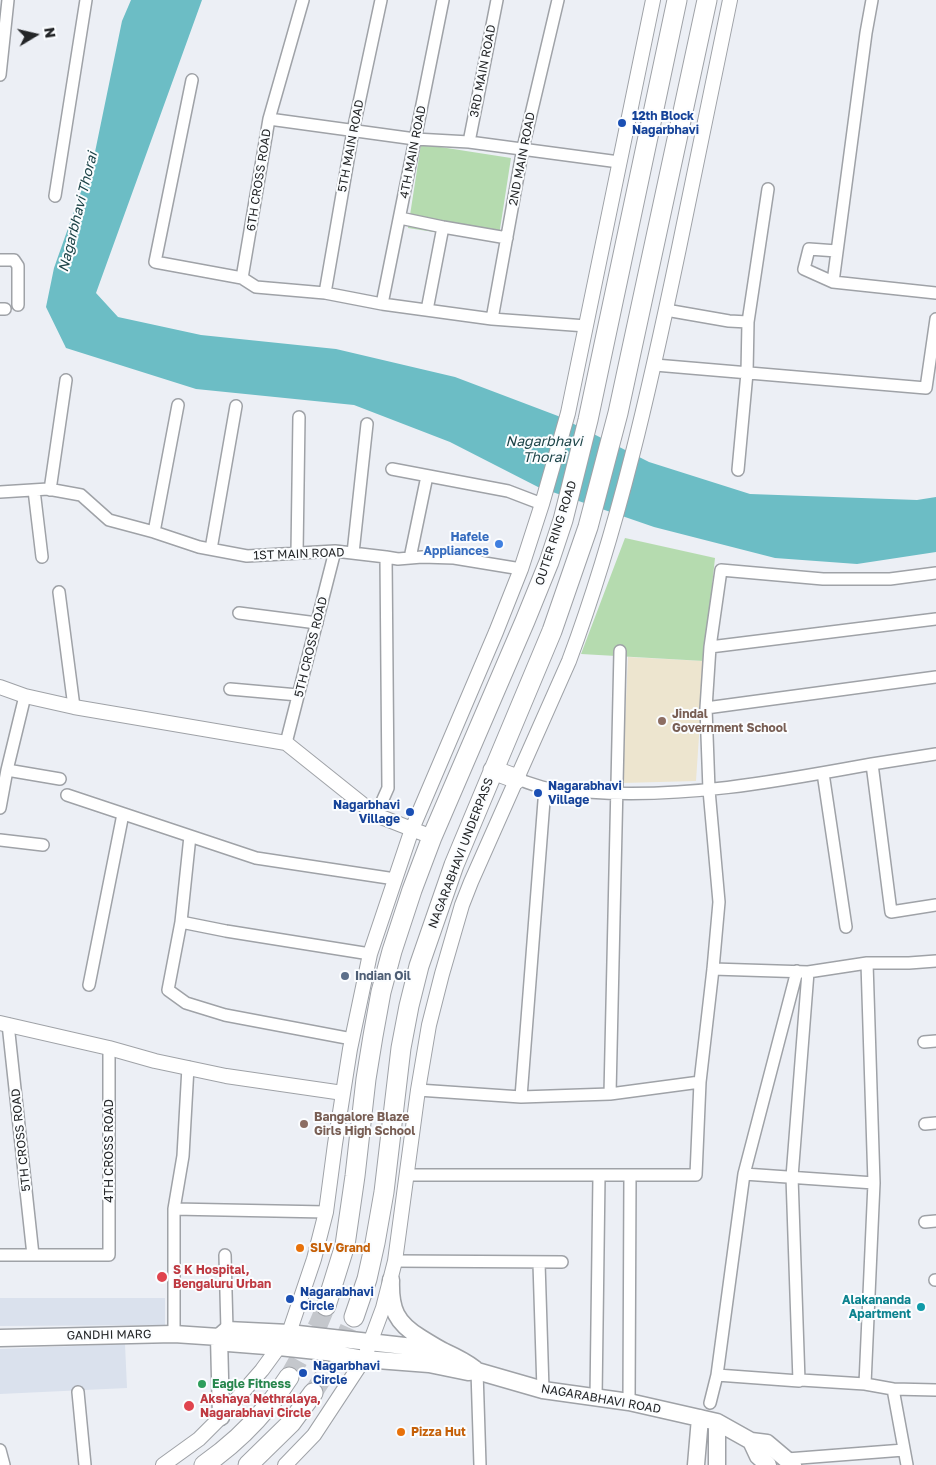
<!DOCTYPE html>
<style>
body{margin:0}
#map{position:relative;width:936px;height:1465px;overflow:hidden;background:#eceff5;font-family:"Golos Text",sans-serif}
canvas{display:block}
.north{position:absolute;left:10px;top:10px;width:50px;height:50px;-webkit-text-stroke:4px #fbfdff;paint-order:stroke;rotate:81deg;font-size:14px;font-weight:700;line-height:20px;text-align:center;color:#242628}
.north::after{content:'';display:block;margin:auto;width:18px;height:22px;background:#242628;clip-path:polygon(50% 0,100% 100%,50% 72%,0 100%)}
</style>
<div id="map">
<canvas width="936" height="1465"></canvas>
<div class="north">N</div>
</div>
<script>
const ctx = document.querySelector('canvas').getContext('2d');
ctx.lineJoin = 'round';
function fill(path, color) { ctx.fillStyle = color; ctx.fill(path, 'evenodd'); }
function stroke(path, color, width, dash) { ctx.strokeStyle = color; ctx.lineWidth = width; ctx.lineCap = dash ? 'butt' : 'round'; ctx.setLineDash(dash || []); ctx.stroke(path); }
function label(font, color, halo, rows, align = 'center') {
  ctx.font = font + ' "Golos Text",sans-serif'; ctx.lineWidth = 4; ctx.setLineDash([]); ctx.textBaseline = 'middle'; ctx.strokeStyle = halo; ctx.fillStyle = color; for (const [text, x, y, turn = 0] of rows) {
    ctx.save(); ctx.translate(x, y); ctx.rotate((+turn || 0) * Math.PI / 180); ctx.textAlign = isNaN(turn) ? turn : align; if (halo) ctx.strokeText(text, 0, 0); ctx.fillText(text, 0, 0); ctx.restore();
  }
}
const built = new Path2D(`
 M0,1298H165V1325L0,1326Z
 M125,1344L127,1388L0,1394V1349Z`);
const education = new Path2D(`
 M628,657L704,661L696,781L622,783Z`);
const green = new Path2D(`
 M421,144L511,158L498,242L408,228Z
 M625,538L715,558L704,661L581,654Z`);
const water = new Path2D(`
 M131,0H202L96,293L118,317L201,335L336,349L455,377L558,416L649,462L750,494L917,500L936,497V552L857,564L775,558L654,527L538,487L450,442L354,405L196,389L66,348L46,307L54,268L95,152L122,21Z`);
const trunkTunnel = new Path2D(`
 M289,1377L318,1325L326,1306
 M313,1393C330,1367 342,1346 354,1317`);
const minor = new Path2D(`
 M303,0L269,119L242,278L256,287L325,293L382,304L492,319L586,326
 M872,0L866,33L833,282L936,293
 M0,75L8,0
 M192,80L155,262L242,278
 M269,119L415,139L469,142L619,162
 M469,142L497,0
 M55,196L86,0
 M400,218L443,227L507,238
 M0,260H14L18,266V305
 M833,282L804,269L809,249L837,251
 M325,293L353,131L381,0
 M382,304L443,0
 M0,309H5
 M427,310L443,227
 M666,310L729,321L748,322L768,189
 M492,319L523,148L558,0
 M655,365L926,388L936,319
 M392,469L508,491L542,504
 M738,470L747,373L748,322
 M34,490L42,557
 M50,490L66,380
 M0,492L48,489L81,495L109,520L154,532L199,547L247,556L335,551L386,557L398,559L422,557L454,558L521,569
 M154,532L178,405
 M211,549L236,406
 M297,553L299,417
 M353,553L367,424
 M410,558L427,476
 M59,592L74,707
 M239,613L317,623
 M710,647L936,619
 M230,689L298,695
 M706,708L936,677
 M286,743L335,551
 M872,764L936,754
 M7,770L60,779
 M823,773L846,927
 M517,779C527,782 536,786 546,788C560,790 574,791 588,792C684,799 779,781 872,764L891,912L936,905
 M67,795L190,836L181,922L226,931L370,954
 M0,808L7,770L25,696
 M376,815L388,788L386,557
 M190,836L256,858L395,879
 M0,840L43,845
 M181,922L168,990L186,1003L225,1015L352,1039
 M713,969L808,972L867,963H909L936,961
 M89,985L123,814
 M8,1024L33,1255
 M924,1042L936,1041
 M418,1090L521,1097L610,1094L700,1082
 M610,1094L620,651
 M521,1097L545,788
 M925,1124L936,1123
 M744,1174L874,1183
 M408,1175H696L700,1082L713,969L719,902L709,790L706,708L710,647L721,570L823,579H890L936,573
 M174,1209L326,1212
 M925,1222L936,1221
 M0,1255H109V1048
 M225,1255L227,1330
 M395,1261L562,1262
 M539,1263L543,1390
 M935,1280H936
 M174,1334V1209L183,1156L188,1067
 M477,1371L480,1465
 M717,1375L799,1381L801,1380L865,1384L893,1389
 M799,1381L792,1177L808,972
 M865,1384L874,1183L867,963
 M78,1392L85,1465
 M596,1398L599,1176
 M629,1402L630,1175
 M710,1403L717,1375L744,1174L797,971
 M0,1450L4,1465
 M787,1459L904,1450
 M907,1465L893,1389L936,1390`);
const tertiary = new Path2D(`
 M0,687L25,696L74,707L286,743L376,815L432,837
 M0,1023L109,1048L155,1061L226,1076L343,1093
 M163,1465L199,1439L221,1417L262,1370L289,1333L314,1259L326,1212L335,1144L350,1049L370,954L412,829L496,632L521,569L542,504L568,413L653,0
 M285,1465L314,1435L364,1359L383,1308L395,1261L418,1090L429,1025L442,974L462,905L471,882L569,661C619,527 650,387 679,248C696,165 713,83 730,0`);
const secondary = new Path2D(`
 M391,1280C390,1309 396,1323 421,1338C429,1343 437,1348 445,1352C456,1357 466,1362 475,1369
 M219,1337L227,1330L289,1333L440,1350
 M219,1337L221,1417
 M0,1338L174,1334L219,1337L228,1343L279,1347L326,1352L364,1359L429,1364L468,1372L477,1371L543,1390L629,1402L717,1422L751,1441L767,1443L793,1465
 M751,1441L758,1456L768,1465
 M696,1465L700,1418
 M717,1465V1422`);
const trunk = new Path2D(`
 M493,770L517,779
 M326,1306L345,1245L355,1176L366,1079L373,1036L381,992L392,951L412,890L432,837L525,621L549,562L563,520L588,420L677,0
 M354,1317L367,1279L375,1243L384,1192L401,1048L409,1006L419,966L454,865L552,631L588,527L618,413L707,0
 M204,1465C227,1449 250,1428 268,1406C276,1397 282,1387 289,1377
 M248,1465L291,1423L313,1393`);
const markers = [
 [622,123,5,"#1a4fb4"],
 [499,544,5,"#3f7fe0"],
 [662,721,5,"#8d6e63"],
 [538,793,5,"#1a4fb4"],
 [410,812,5,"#1a4fb4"],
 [345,976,5,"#5c6f8a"],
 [304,1124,5,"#8d6e63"],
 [300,1248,5,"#e8710a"],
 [162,1277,6,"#e0444e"],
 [290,1299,5,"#1a4fb4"],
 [921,1307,5,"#0f9aa8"],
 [303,1373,5,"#1a4fb4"],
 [202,1384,5,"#2e9e5b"],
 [189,1406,6,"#e0444e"],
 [401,1432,5,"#e8710a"]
];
const streetNames = [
 ["3RD MAIN ROAD",483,71,-79],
 ["5TH MAIN ROAD",351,146,-79],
 ["4TH MAIN ROAD",413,152,-79],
 ["2ND MAIN ROAD",522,159,-79],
 ["6TH CROSS ROAD",259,180,-81],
 ["OUTER RING ROAD",556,533,-72],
 ["1ST MAIN ROAD",299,554,-2],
 ["5TH CROSS ROAD",311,647,-76],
 ["NAGARABHAVI UNDERPASS",461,853,-69],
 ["5TH CROSS ROAD",21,1140,-96],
 ["4TH CROSS ROAD",109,1151,-90],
 ["GANDHI MARG",109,1335,-1],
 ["NAGARABHAVI ROAD",601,1399,10]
];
const transitNames = [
 ["12th Block",632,116],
 ["Nagarbhavi",632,130],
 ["Nagarabhavi",548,786],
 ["Village",548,800],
 ["Nagarbhavi",400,805,"right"],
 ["Village",400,819,"right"],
 ["Nagarabhavi",300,1292],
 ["Circle",300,1306],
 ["Nagarbhavi",313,1366],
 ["Circle",313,1380]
];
const shopNames = [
 ["Hafele",489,537],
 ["Appliances",489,551]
];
const educationNames = [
 ["Jindal",672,714],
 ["Government School",672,728],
 ["Bangalore Blaze",314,1117],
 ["Girls High School",314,1131]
];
const serviceNames = [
 ["Indian Oil",355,976]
];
const foodNames = [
 ["SLV Grand",310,1248],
 ["Pizza Hut",411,1432]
];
const healthNames = [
 ["S K Hospital,",173,1270],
 ["Bengaluru Urban",173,1284],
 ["Akshaya Nethralaya,",200,1399],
 ["Nagarabhavi Circle",200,1413]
];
const cultureNames = [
 ["Alakananda",911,1300],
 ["Apartment",911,1314]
];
const leisureNames = [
 ["Eagle Fitness",212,1384]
];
const waterNames = [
 ["Nagarbhavi Thorai",78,212,-76],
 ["Nagarbhavi",544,442],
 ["Thorai",544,458]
];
fill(built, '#dae1ed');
fill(education, '#ede5cf');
fill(green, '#b5dbaf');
fill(water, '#6cbdc5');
stroke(trunkTunnel, '#c4c7cc', 19, [19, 9]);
stroke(minor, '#9fa2a7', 14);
stroke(tertiary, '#9fa2a7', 16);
stroke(secondary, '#9fa2a7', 19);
stroke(trunk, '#9fa2a7', 21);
stroke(minor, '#fff', 11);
stroke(tertiary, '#fff', 14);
stroke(secondary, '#fff', 16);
stroke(trunk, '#fff', 19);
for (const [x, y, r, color] of markers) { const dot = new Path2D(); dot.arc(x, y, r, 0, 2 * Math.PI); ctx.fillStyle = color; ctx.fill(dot); stroke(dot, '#fbfdff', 2); }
label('12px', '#242628', '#fbfdff', streetNames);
label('bold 12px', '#164399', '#fbfdff', transitNames, 'left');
label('bold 12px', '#366cbe', '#fbfdff', shopNames, 'right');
label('bold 12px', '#785e54', '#fbfdff', educationNames, 'left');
label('bold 12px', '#4e5e75', '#fbfdff', serviceNames, 'left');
label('bold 12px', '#c56008', '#fbfdff', foodNames, 'left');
label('bold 12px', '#be3a42', '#fbfdff', healthNames, 'left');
label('bold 12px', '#0d838f', '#fbfdff', cultureNames, 'right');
label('bold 12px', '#27864d', '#fbfdff', leisureNames, 'left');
label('italic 14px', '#1d4448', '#fbfdff', waterNames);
</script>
